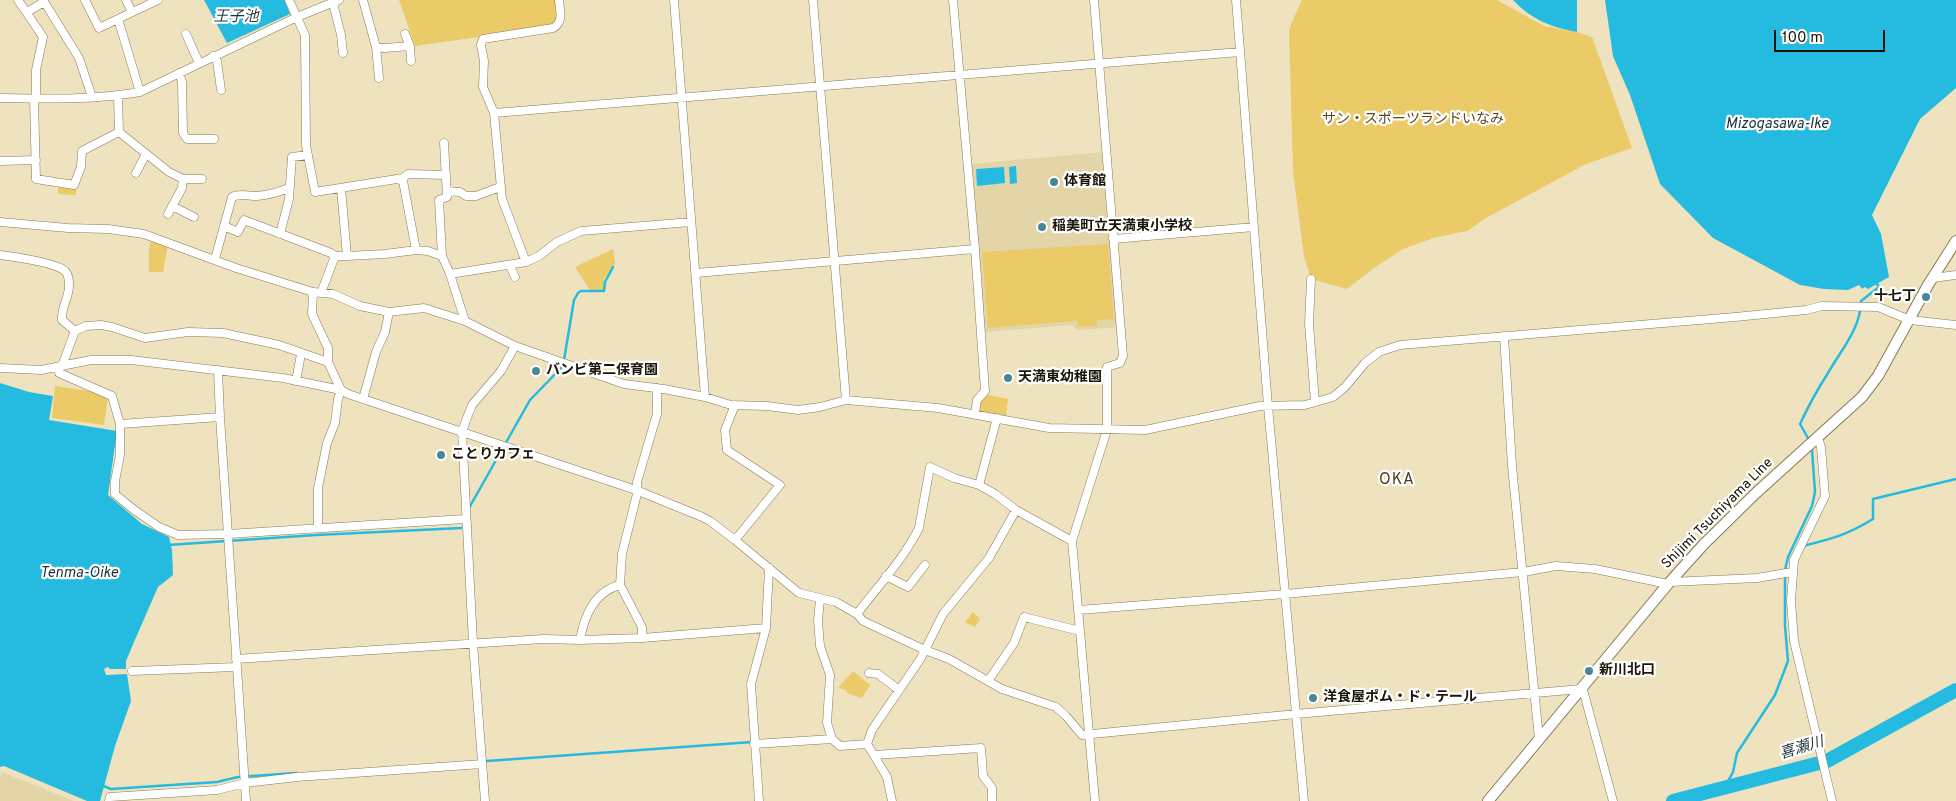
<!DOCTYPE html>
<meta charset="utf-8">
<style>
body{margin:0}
#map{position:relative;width:1956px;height:801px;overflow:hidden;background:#efe2be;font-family:Overpass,sans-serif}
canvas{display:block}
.scale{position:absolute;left:1774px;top:30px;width:111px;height:22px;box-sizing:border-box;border:2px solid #1a1508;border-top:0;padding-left:6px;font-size:15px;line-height:18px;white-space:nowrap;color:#1a1508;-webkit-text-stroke:4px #fff;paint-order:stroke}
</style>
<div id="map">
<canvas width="1956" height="801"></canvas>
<div class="scale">100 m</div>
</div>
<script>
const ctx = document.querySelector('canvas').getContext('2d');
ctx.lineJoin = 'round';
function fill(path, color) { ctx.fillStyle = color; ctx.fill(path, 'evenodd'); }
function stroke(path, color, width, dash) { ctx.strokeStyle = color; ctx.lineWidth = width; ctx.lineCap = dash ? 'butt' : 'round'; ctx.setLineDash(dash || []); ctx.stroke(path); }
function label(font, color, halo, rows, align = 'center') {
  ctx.font = font + ' Overpass,"Noto Sans JP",sans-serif'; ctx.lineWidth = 4.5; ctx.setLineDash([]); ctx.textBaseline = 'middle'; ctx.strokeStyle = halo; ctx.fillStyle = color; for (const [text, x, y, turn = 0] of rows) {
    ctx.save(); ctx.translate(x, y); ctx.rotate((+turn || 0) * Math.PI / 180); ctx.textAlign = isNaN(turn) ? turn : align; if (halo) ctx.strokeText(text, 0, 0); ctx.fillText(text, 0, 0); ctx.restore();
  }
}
const built = new Path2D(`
 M1104,152L1107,212L1119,327L1077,330L1072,325L985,332L971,164Z
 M2,772L74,801H0V778Z`);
const green = new Path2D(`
 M399,0H557L559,19L549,27L415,46Z
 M1302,0H1497L1544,26L1577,32L1592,37L1632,148L1586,164L1486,218L1467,231L1433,238L1403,249L1374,268L1347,289L1311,279L1304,257L1293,171L1289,29Z
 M58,187L76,189V195L58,194Z
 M152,238L168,244L163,272H149V250Z
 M1108,244L1114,319L1097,320V326L1078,327L1077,321L988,328L982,252Z
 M613,249L615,263L604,279V290H590L575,267Z
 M55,386L97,392L108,397L104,425L52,418Z
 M988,395L1008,399L1006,417L979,413C979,404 981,399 988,395Z
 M973,612L980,619L975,627L965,622Z
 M853,671L870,685L862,698L847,693L846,690L838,688Z`);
const water = new Path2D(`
 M204,0H285L290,14L227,43Z
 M1513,0H1577V32C1551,27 1532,20 1513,0Z
 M1605,0H1956V88L1920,119L1872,215L1881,234L1889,277L1868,289L1865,287L1862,289L1859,285L1848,290L1824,289L1800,285L1713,238L1660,184L1630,95L1613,56Z
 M1016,166L1017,183L1010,184L1009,167Z
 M1004,167L1005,183L977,186L976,169Z
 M0,383L29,392L53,396L49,420L117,431L108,495L142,524L169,537L172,550L173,575L158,587L134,642L126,661V669H110L108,667L104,669L106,675L127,674L131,701L115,746L100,801H87L4,766L0,767Z`);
const stream = new Path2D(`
 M564,360L574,300L578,293L581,291H604L605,282L613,267
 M1808,438L1800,424C1808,407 1817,390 1828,373C1841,350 1861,328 1861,301L1879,287L1877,284
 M469,508L530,400L563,366
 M168,545L316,535L461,528
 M1803,546C1831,539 1847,535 1873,519V499L1956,479
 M487,761L752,742
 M101,785L111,789L217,782L238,777L296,773
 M1725,787L1733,772L1737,753L1775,695L1788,661L1785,626V570L1788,557L1812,506L1815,492L1812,450`);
const river = new Path2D(`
 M1673,801L1827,761L1956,690`);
const minor = new Path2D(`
 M18,0L43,37L36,70V99
 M43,0L79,58L92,97
 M85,0L99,28L158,0
 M126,0L132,12
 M289,0L305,35L306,145L315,192L397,179L403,181L416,250L428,251L442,256L450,274L526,262L539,256L557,242L581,231L691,222
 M363,0L376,47L379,78
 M674,0L705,397
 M813,0L846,400
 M953,0L975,249L985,391L977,400L975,413
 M1094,0L1123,356L1120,363L1107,367V430L1072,541L1095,801
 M1236,0L1268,406L1304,801
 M333,3L341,35L343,53
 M27,12L44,2
 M118,19L140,92
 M186,34L199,63
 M405,34L410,46L411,61
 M376,47L385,48L410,46
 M213,56L217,61L221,90
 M179,73L182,82L183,133L187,139H214
 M0,98C47,99 94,100 140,92L297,17L339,0
 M34,99L36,179L74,185L81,167L82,151L119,132L118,96
 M494,113L1240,52
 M119,132L169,172L183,179H202
 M0,161L36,160
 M136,173L146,154
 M400,180L408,174L446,175
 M447,191L460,192L466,196H476L500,187
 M172,206L194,217
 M168,214L182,188L183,179
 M0,222L68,228L108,229L144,234L236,268L313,292L333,294L360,306L389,312L424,308L465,321L515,346L624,384L664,389L705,397L731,405L767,406L798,410L820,407L846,400L938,408L1049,428L1145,430L1260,406L1305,405L1333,397L1345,387L1365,363L1379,352L1400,345L1735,317L1806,310L1822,306L1878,307L1910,320L1956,325
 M224,226L238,232L244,220L331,253L335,256
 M280,234L289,199L292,157L308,155
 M1113,239L1254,227
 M0,255C14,257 55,262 65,271C69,275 69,280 69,286C69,298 61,307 62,320L75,331
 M347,256L385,254L416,250
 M442,256L439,200L447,197L444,143
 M215,259L232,197C240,193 248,196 257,196C268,195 279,192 289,188
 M526,262L502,199L494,113L483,87L484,61L481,45L483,39L553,28C564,22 560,11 559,0
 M510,266L515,277
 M696,273L975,249
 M450,274L465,321
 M1933,278L1956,275
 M1311,279L1309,324L1315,402
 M313,292L312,314L328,348V362L341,390L338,399L335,423L327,443L318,488V528
 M321,293L335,256H347L341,188
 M1504,336L1512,466L1539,739
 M62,366L75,331L86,326L101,325L112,327L145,338L188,332L223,333L279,345L328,362
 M59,367V373L112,396L120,424L220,417
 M0,368L41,370L91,360H131L283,378L341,390L348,394L636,490L700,516L710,521L735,540L799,593L836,602L857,614L863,621L925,650L949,659L1002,689L1056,707L1066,716L1082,735L1296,714L1581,689
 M218,370L220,417L246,801
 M296,381L301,354
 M363,399L376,352L385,332L389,312
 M735,405L725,430L727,450L780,485L735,540
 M997,418L979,485L995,494L1016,510L1072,541
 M120,424V455L115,481V494L133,509L159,527L178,535L228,534L465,519
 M1818,438L1821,447L1825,496L1794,560L1791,601L1794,641L1832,801
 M886,576L908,587L925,565
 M1670,582L1757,578L1792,572
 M820,599L818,621L820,646L830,675L827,723L832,739
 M1079,610L1285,594L1523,572L1556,566L1595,569L1668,584
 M857,614C878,586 903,560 919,528L930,467L954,478L979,485
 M642,638V627L620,585L622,554L637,494V482L657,414V388
 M580,640C584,616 595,591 620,585
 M236,659L543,639L580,640L642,638L766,628
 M132,671L236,667
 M869,673L878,674L899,690
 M988,681L1014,643L1024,617L1080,631
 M1582,686L1613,801
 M754,744L832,739L840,746L867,744
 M874,755L981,748L983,776L992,788V801
 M109,801L110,797L217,790L245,783L297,777L482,764
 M485,801L473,643L462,431L472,405L501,371L515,346
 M759,801L751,684L766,628L769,568
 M892,801L887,777L867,744L872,730L921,658L943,614L989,558L1016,510`);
const major = new Path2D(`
 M1488,801L1668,584L1704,544L1756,493L1862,397L1878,376L1928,285L1956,241`);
const markers = [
 [1054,182,5,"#47879a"],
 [1042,227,5,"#47879a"],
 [1926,297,5,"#47879a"],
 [536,371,5,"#47879a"],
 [1008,378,5,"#47879a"],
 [441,455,5,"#47879a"],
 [1589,671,5,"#47879a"],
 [1313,698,5,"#47879a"]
];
const parkNames = [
 ["サン・スポーツランドいなみ",1413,120]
];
const poiNames = [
 ["体育館",1064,182],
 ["稲美町立天満東小学校",1052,227],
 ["十七丁",1916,297,"right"],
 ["バンビ第二保育園",546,371],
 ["天満東幼稚園",1018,378],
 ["ことりカフェ",451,455],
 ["新川北口",1599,671],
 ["洋食屋ポム・ド・テール",1323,698]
];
const streetNames = [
 ["Shijimi Tsuchiyama Line",1718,514,-45]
];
const waterNames = [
 ["王子池",236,18],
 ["Mizogasawa-Ike",1777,125],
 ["Tenma-Oike",79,574],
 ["喜瀬川",1802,749,-17]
];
const quarterNames = [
 ["OKA",1397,481]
];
fill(built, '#e4d5a9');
fill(green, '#ebca68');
fill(water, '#25bbe0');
stroke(stream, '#25bbe0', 2.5);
stroke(river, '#25bbe0', 14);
stroke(minor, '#867a59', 9);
stroke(major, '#867a59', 12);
stroke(minor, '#fff', 8);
stroke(major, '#fff', 10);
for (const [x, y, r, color] of markers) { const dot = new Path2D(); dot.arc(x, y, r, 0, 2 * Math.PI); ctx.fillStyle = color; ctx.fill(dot); stroke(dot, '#fff', 2); }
label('14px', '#594b21', '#fff', parkNames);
label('bold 14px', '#1a1508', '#fff', poiNames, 'left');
label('14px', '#1a1508', '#fff', streetNames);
label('italic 15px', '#1c333a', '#fff', waterNames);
ctx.letterSpacing = '1px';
label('16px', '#473c1d', '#fff', quarterNames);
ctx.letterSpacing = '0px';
</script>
